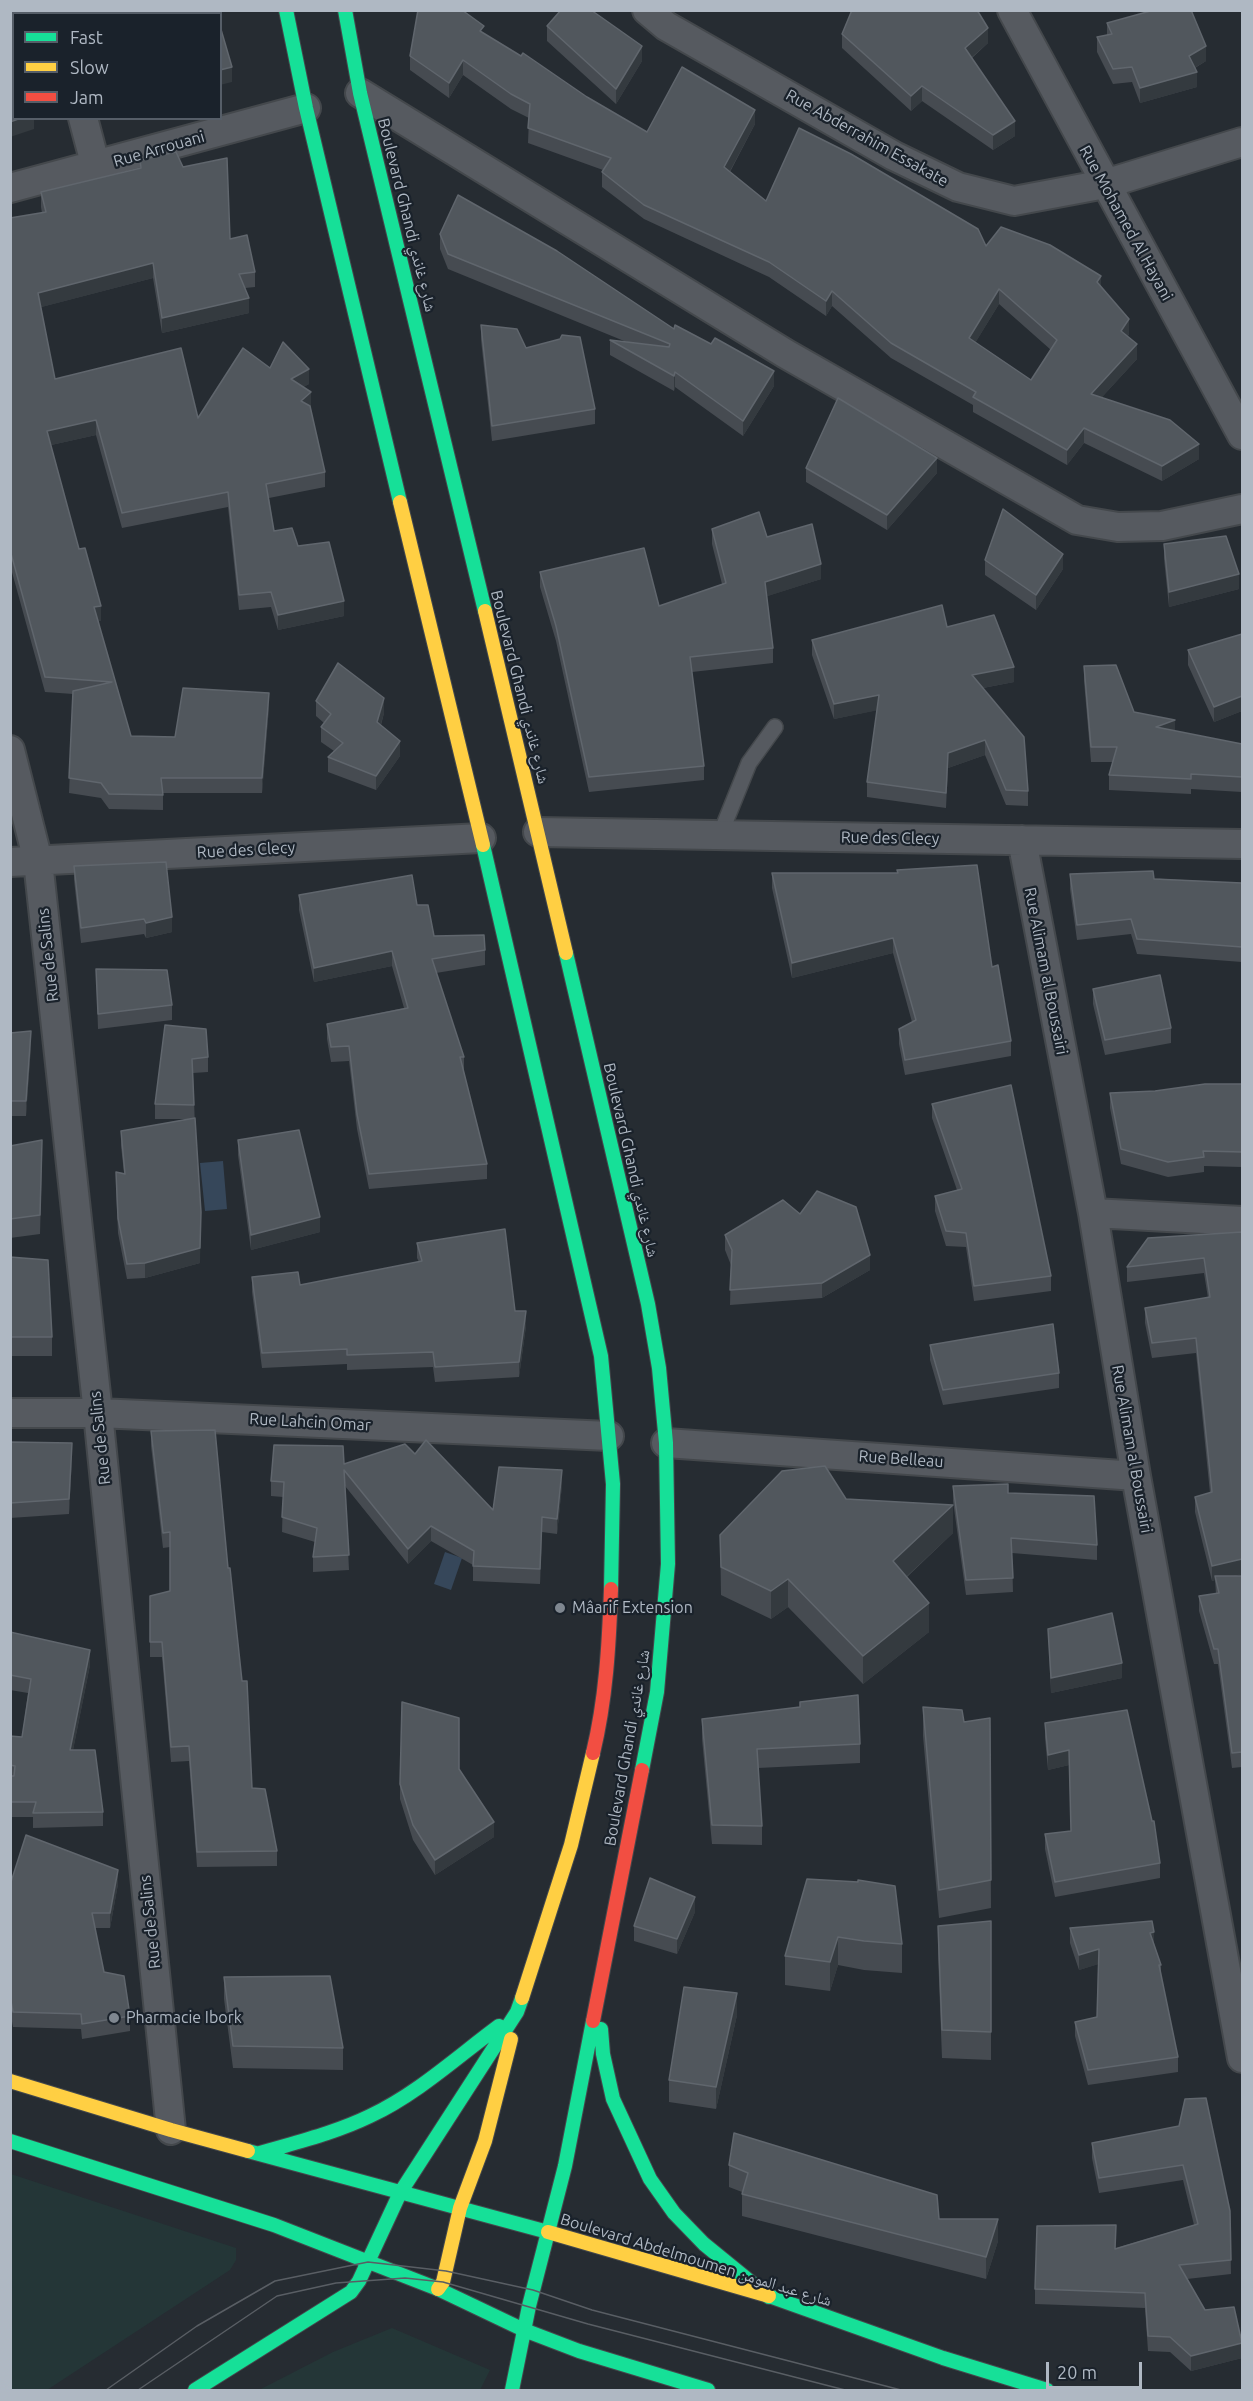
<!DOCTYPE html>
<meta charset="utf-8">
<style>
body{margin:0}
#map{position:relative;width:1253px;height:2401px;overflow:hidden;background:#262c32;font-family:Ubuntu,sans-serif}
canvas{display:block}
.frame{position:absolute;inset:0;border:12px solid #afb8c3;pointer-events:none}
.legend{position:absolute;left:12px;top:12px;width:210px;height:108px;box-sizing:border-box;background:#1a222b;border:2px solid #565e68;margin:0;padding:8px 10px;list-style:none;font-size:18px;color:#afb8c3}
.legend li{display:flex;align-items:center;gap:12px;height:30px}
.legend b{width:30px;border:2px solid #565e68}
.scale{position:absolute;left:1046px;top:2362px;width:96px;height:27px;box-sizing:border-box;border:3px solid #afb8c3;border-top:0;padding-left:8px;font-size:18px;line-height:21px;white-space:nowrap;color:#afb8c3;-webkit-text-stroke:4px #1a222b;paint-order:stroke}
</style>
<div id="map">
<canvas width="1253" height="2401"></canvas>
<div class="frame"></div>
<ul class="legend">
<li><b style="height:8px;background:#16e098"></b>Fast</li>
<li><b style="height:8px;background:#ffcf43"></b>Slow</li>
<li><b style="height:8px;background:#f24e42"></b>Jam</li>
</ul>
<div class="scale">20 m</div>
</div>
<script>
const ctx = document.querySelector('canvas').getContext('2d');
ctx.lineJoin = 'round';
function fill(path, color) { ctx.fillStyle = color; ctx.fill(path, 'evenodd'); }
function stroke(path, color, width, dash) { ctx.strokeStyle = color; ctx.lineWidth = width; ctx.lineCap = dash ? 'butt' : 'round'; ctx.setLineDash(dash || []); ctx.stroke(path); }
function label(font, color, halo, rows, align = 'center') {
  ctx.font = font + ' Ubuntu,"Noto Naskh Arabic",sans-serif'; ctx.lineWidth = 4.5; ctx.setLineDash([]); ctx.textBaseline = 'middle'; ctx.strokeStyle = halo; ctx.fillStyle = color; for (const [text, x, y, turn = 0] of rows) {
    ctx.save(); ctx.translate(x, y); ctx.rotate((+turn || 0) * Math.PI / 180); ctx.textAlign = isNaN(turn) ? turn : align; if (halo) ctx.strokeText(text, 0, 0); ctx.fillText(text, 0, 0); ctx.restore();
  }
}
const green = new Path2D(`
 M11,2174L236,2248V2260L230,2270L47,2390H11Z
 M392,2328L490,2370L480,2390H259L333,2352Z`);
const water = new Path2D(`
 M223,1161L227,1209L205,1211L200,1163Z
 M445,1552L462,1558L451,1590L434,1584Z`);
const lane = new Path2D(`
 M720,835L749,763L775,727`);
const street = new Path2D(`
 M56,10V14
 M647,10L666,26L894,156L958,187L1014,201L1105,184L1242,142
 M1012,10L1242,435
 M360,93L786,354L1077,520L1118,527L1162,526L1242,509
 M83,118L96,167
 M10,188L306,108
 M10,750L38,861L98,1413L171,2130
 M538,832L1242,844
 M1022,840L1093,1213L1136,1476L1242,2058
 M10,862L481,838
 M1093,1213L1242,1221
 M10,1413H98L609,1436
 M666,1443L1136,1476`);
const fast = new Path2D(`
 M286,10L306,108L400,502
 M345,10L360,93L485,611
 M483,845L601,1356L613,1484L611,1589
 M566,953L648,1304L659,1368L666,1443L668,1564L657,1692L642,1770
 M601,2029L603,2054L613,2099L650,2179L674,2213L704,2244L769,2297
 M10,2141L274,2225L438,2289L524,2330
 M248,2151L548,2232
 M260,2153C297,2142 335,2133 370,2116C417,2094 457,2057 499,2026
 M769,2296L943,2358L1047,2390
 M524,2330L579,2351L708,2390
 M195,2390L351,2292L359,2281L400,2193L517,2012L522,1998
 M512,2390L529,2306L565,2166L593,2021`);
const slow = new Path2D(`
 M400,502L483,845
 M485,611L566,953
 M522,1998L571,1845L593,1753
 M10,2081L171,2130L248,2151
 M548,2232L769,2296
 M438,2289L443,2282L460,2208L485,2141L511,2039`);
const jam = new Path2D(`
 M593,1753C606,1699 609,1645 611,1589
 M593,2021L642,1770`);
const tram = new Path2D(`
 M106,2390L197,2326L275,2281L368,2262L446,2271L533,2290L592,2310L901,2390
 M138,2390L277,2296L336,2283L405,2278L443,2282L588,2324L845,2390`);
const wall = new Path2D(`
 M1219,10H1242V11L1220,12Z
 M1107,23L1206,61L1195,68L1197,87L1140,103L1132,82L1113,84L1097,52V37L1107,35Z
 M547,26L642,61L616,104L547,41Z
 M484,34L587,97L647,132L755,124L730,172L766,201L986,246L1101,287L1129,334L1128,336L1137,359L1102,397L1199,459L1162,481L1084,443L1067,465L973,412V405L891,358L832,306L826,316L769,277L644,219L602,187V172L603,170L528,143L529,118L511,109L463,75L449,98L410,70V56ZM999,304L1051,350L1031,380L975,343Z
 M842,34L988,43L972,58L1015,136L993,150L922,101L911,111L842,48Z
 M140,160L183,167L230,239L255,272V287L245,288L249,313L162,333L153,278L41,307L55,379L198,418L270,368L309,384L303,387L311,407L310,408L325,472V487L269,498L274,531L298,546L344,616L278,630L271,607L239,610L228,507L122,528L96,435L51,445L79,549L101,621H98L131,736L175,737L269,707L262,793H163V810L109,809L101,798L69,793L73,694L45,692L10,565V218L42,213L41,207V192L140,168Z
 M440,234L674,329L774,386L743,436L675,387L674,391L610,355V340L629,343L448,269L440,249Z
 M481,325L526,348L595,409V424L492,441L481,340Z
 M806,468L937,473L887,530L806,482Z
 M712,529L767,537L821,579L767,596L773,648V663L692,672L704,766V780L589,792L556,641L540,587V572L659,606L722,584L712,544Z
 M1164,544L1239,589L1169,607L1164,559Z
 M985,560L1063,569L1036,610L985,575Z
 M947,627L1014,682L983,688L1028,791V806L1006,805L985,755L948,768L946,808L867,797V782L877,710L834,719L812,655V640Z
 M1242,634V711L1214,722L1188,665V650Z
 M1084,666L1134,712L1175,731L1242,744V792L1191,789V794L1109,790V775L1113,762H1091L1084,681Z
 M316,701L384,713L381,725L400,756L376,790L328,772V757L334,751L321,742V727L324,723L316,716Z
 M74,866L172,932L146,938L144,934L81,943L74,880Z
 M772,873L992,967L1011,1041V1056L905,1075L899,1044V1029L912,1022L893,953L792,978L772,888Z
 M1070,874L1242,883V962L1137,954L1131,934L1077,940L1070,889Z
 M299,895L417,905L434,936L485,950V965L436,973L464,1057V1072L487,1164V1179L369,1189L357,1129L349,1061L331,1062L327,1039V1024L404,1008L392,966L314,982L299,910Z
 M96,969L172,1005V1020L98,1029Z
 M1093,989L1171,1028V1043L1105,1055L1093,1004Z
 M165,1025L208,1057V1072L193,1073L200,1263L145,1278L127,1279L118,1233L116,1187V1172L124,1173L121,1146V1131L188,1119H155V1104Z
 M10,1033L31,1046L26,1116H10Z
 M1242,1084V1167L1204,1166V1172L1168,1177L1121,1164L1110,1108V1093L1155,1091Z
 M932,1104L1051,1276V1291L974,1301L966,1247L946,1246L935,1211V1196L957,1190L932,1118Z
 M238,1140L320,1232L251,1250L238,1155Z
 M10,1146L42,1160L40,1234L10,1238Z
 M1242,1232V1574L1235,1576H1242V1767L1232,1768L1218,1664H1214L1199,1611V1596L1216,1594L1215,1580L1212,1581L1195,1512V1497L1210,1493L1196,1353L1152,1358L1145,1323V1308L1208,1298L1204,1273L1127,1282V1267Z
 M725,1235L870,1270L822,1298L730,1305L731,1265L725,1250Z
 M417,1243L515,1311L526,1326L519,1377L435,1382L433,1367L347,1370V1364L262,1368L252,1292V1277L300,1285L419,1262L417,1258Z
 M10,1257L52,1337V1356H10Z
 M930,1345L1059,1373V1388L943,1405L930,1360Z
 M151,1431L228,1568L252,1788L277,1851V1866L197,1867L189,1761L171,1762L162,1657H150V1596L170,1591V1547L163,1548L151,1446Z
 M10,1442L72,1458L69,1514L10,1518Z
 M415,1454L493,1510L562,1485L557,1534L542,1532L540,1584L473,1581V1565L431,1541L408,1564L345,1486L349,1570L313,1572V1557L315,1542L282,1532L283,1497L271,1496V1481L344,1464Z
 M953,1486L1008,1493L1097,1545V1560L1012,1553L1013,1592L966,1595L953,1501Z
 M846,1499L953,1533L907,1577L929,1632L863,1684L788,1607L771,1619L721,1595L720,1535Z
 M1048,1629L1122,1678L1051,1693Z
 M10,1632L90,1665L73,1750L103,1812V1826L33,1828V1817H10V1736L22,1737L28,1693L10,1690Z
 M923,1707L964,1722L990,1718L991,1908L939,1918L923,1736Z
 M702,1719L860,1744V1763L758,1768L762,1826V1845L712,1844L702,1739Z
 M1045,1723L1160,1863V1878L1055,1897L1045,1849V1834L1071,1831L1069,1765L1048,1770L1045,1738Z
 M459,1769L494,1837L435,1875L413,1840L400,1799V1784Z
 M807,1879L902,1944V1973L864,1970L838,1965L830,1991L785,1985V1956Z
 M118,1884L110,1928H95L104,1972L130,2016V2031L82,2039L81,2029L13,2027L10,2011V1885Z
 M695,1912L677,1954L634,1941V1926Z
 M991,1921V2060L942,2058L938,1954V1926Z
 M1070,1928L1154,1944L1161,1965V1979L1178,2057V2072L1088,2085L1075,2036V2022L1097,2017L1098,1964L1079,1970L1070,1943Z
 M224,1977L343,2048V2070L233,2068L224,1999Z
 M737,2015L716,2109L669,2102V2080Z
 M1179,2126L1230,2211L1231,2274L1187,2279L1205,2310L1242,2340V2358L1191,2371L1170,2352L1148,2351L1145,2308L1035,2304V2289L1116,2248L1194,2225L1183,2180L1099,2193L1092,2158V2143Z
 M729,2165L939,2219L998,2241L986,2279L742,2216V2192L729,2187Z`);
const shadedWall = new Path2D(`
 M988,28V43L965,63V48Z
 M642,46V61L616,104V89Z
 M1206,46V61L1189,71V56Z
 M463,60V75L449,98V83Z
 M232,67V82L220,85V70Z
 M1197,72V87L1140,103V88Z
 M922,86V101L911,111V96Z
 M755,110V124L724,182V167Z
 M21,118H34V129L10,137V122Z
 M1015,121V136L993,150V135Z
 M153,263V278L38,308V293Z
 M1101,276V291L1097,282Z
 M999,289V304L969,353V338Z
 M832,291V306L826,316V301Z
 M249,298V313L162,333V318Z
 M1129,319V334L1121,346V331Z
 M1137,344V359L1091,409V394Z
 M309,369V384L291,394V379Z
 M774,371V386L743,436V421Z
 M675,372V387L674,391V376Z
 M311,392V407L301,416V401Z
 M96,420V435L47,446V431Z
 M1084,428V443L1067,465V450Z
 M1199,444V459L1162,481V466Z
 M937,458V473L887,530V515Z
 M1063,554V569L1036,610V595Z
 M821,564V579L765,597V582Z
 M1239,574V589L1169,607V592Z
 M344,601V616L278,630V615Z
 M101,606V621L94,622V607Z
 M1014,667V682L972,690V675Z
 M269,693V707L262,793V778Z
 M879,695V710L834,719V704Z
 M1242,696V711L1214,722V707Z
 M384,698V713L377,737V722Z
 M1175,720V735L1156,727Z
 M985,740V755L948,768L946,808L948,753Z
 M400,741V756L376,790V776Z
 M172,917V932L146,938V923Z
 M893,938V953L792,978V963Z
 M392,951V966L314,982V968Z
 M31,1031V1046L26,1116V1101Z
 M201,1212L200,1263L145,1278V1263Z
 M320,1217V1232L251,1250V1235Z
 M870,1255V1270L822,1298V1283Z
 M526,1311V1326L519,1377V1362Z
 M72,1443V1458L69,1514V1499Z
 M562,1470V1485L557,1534V1519Z
 M953,1505V1533L893,1589V1561Z
 M542,1517V1532L540,1584V1569Z
 M431,1526V1541L408,1564V1549Z
 M1242,1559V1574L1216,1580L1215,1576V1580L1212,1581V1566Z
 M788,1579V1607L771,1619V1591Z
 M929,1603V1632L863,1684V1656Z
 M90,1650V1665L70,1765V1750Z
 M1122,1663V1678L1051,1693V1678Z
 M1069,1750V1765L1048,1770V1755Z
 M494,1822V1837L435,1875V1860Z
 M118,1870V1884L110,1928V1913Z
 M695,1897V1912L677,1954V1939Z
 M1154,1932V1947L1150,1933Z
 M838,1937V1965L830,1991V1962Z
 M1099,1949V1964L1079,1970V1955Z
 M737,1993V2015L716,2109V2087Z
 M998,2219V2241L986,2279V2257Z
 M1242,2343V2358L1191,2371V2356Z`);
const building = new Path2D(`
 M84,10H216L217,14H85Z
 M418,10H462L484,26L480,31L521,56L523,53L587,97L647,132L682,67L755,110L724,167L766,201L799,128L851,154L978,229L986,246L1001,227L1050,245L1101,276L1097,282L1129,319L1121,331L1137,344L1091,394L1170,420L1199,444L1162,466L1084,428L1067,450L973,397L976,392L891,343L832,291L826,301L769,262L644,205L602,172L611,158L528,128L530,104L511,94L463,60L449,83L410,56ZM999,289L1057,340L1031,380L969,338Z
 M561,10H591L642,46L616,89L547,26Z
 M852,10H977L988,28L965,48L1015,121L993,135L922,86L911,96L842,34Z
 M1154,10H1191L1206,46L1189,56L1197,72L1140,88L1132,67L1113,69L1097,37L1112,34L1107,23Z
 M220,26L232,67L220,70Z
 M10,35L14,38V118H21L10,122Z
 M176,152L183,167L227,158L230,239L247,235L255,272L239,274L249,298L162,318L153,263L38,293L55,379L181,348L198,418L243,348L270,368L283,342L309,369L291,379L311,392L301,401L310,406L325,472L266,484L274,531L292,528L298,546L329,542L344,601L278,615L271,592L239,595L228,492L122,513L96,420L47,431L79,549L85,548L101,606L94,607L131,736L175,737L183,688L269,693L262,778H161L163,795L109,794L101,783L69,778L73,691L112,682L45,677L10,550V218L46,212L41,192L141,168L140,160Z
 M458,195L557,251L674,329L675,325L711,344L715,338L774,371L743,421L675,372L674,376L610,340L669,347L670,344L448,254L440,234Z
 M481,325L517,329L526,348L560,339L562,335L580,337L595,409L492,426Z
 M838,398L937,458L887,515L806,468Z
 M1003,509L1063,554L1036,595L985,560Z
 M759,512L767,537L812,524L821,564L765,582L773,648L690,657L704,766L589,777L556,626L540,572L644,548L659,606L726,583L712,529Z
 M1226,536L1239,574L1169,592L1164,544Z
 M942,605L947,627L994,615L1014,667L972,675L1024,737L1028,791L1006,790L985,740L948,753L946,793L867,782L879,695L834,704L812,640Z
 M1242,634V696L1214,707L1188,650Z
 M338,663L384,698L377,722L400,741L376,776L328,757L343,743L321,727L331,714L316,701Z
 M1116,665L1134,712L1175,720L1156,727L1242,744V777L1191,774V779L1109,775L1117,747H1091L1084,666Z
 M166,862L172,917L146,923L144,919L81,928L74,866Z
 M977,865L992,967L998,965L1011,1041L905,1060L899,1029L916,1020L893,938L792,963L772,873H898L897,870Z
 M1153,871L1154,879L1242,883V947L1137,939L1131,919L1077,925L1070,874Z
 M412,875L417,905H428L434,936L484,935L485,950L432,959L464,1057H460L487,1164L369,1174L357,1114L349,1046L331,1047L327,1024L408,1008L392,951L314,968L299,895Z
 M96,969L167,970L172,1005L98,1014Z
 M1160,975L1171,1028L1105,1040L1093,989Z
 M165,1025L206,1029L208,1057L192,1059L194,1105L155,1104Z
 M31,1031L26,1101H10V1033Z
 M1205,1084H1242V1152L1203,1151L1204,1157L1168,1162L1121,1149L1110,1093L1155,1091Z
 M1011,1085L1051,1276L974,1286L966,1233L946,1231L935,1196L962,1189L932,1104Z
 M195,1118L201,1212L200,1248L145,1263L127,1264L118,1218L116,1172L125,1174L121,1131Z
 M299,1130L320,1217L251,1235L238,1140Z
 M42,1140L40,1215L10,1219V1146Z
 M817,1191L856,1207L870,1255L822,1283L730,1290L732,1250L725,1235L783,1200L800,1214Z
 M505,1229L515,1311H526L519,1362L435,1367L433,1352L347,1355V1349L262,1353L252,1277L298,1272L300,1285L422,1261L417,1243Z
 M1242,1232V1559L1212,1566L1195,1497L1212,1492L1196,1338L1152,1343L1145,1308L1210,1297L1204,1258L1127,1267L1148,1238Z
 M10,1257L48,1260L52,1337H10Z
 M1053,1324L1059,1373L943,1390L930,1345Z
 M215,1430L228,1568H230L242,1681H247L252,1788L265,1789L277,1851L197,1852L189,1746L171,1747L162,1642H150V1596L170,1591V1532L163,1533L151,1431Z
 M426,1440L493,1510L499,1467L562,1470L557,1519L542,1517L540,1569L473,1566L474,1551L431,1526L408,1549L344,1470L349,1555L313,1557L317,1528L282,1517L284,1482L271,1481L274,1445L343,1446L344,1464L405,1444L415,1454Z
 M10,1442L72,1443L69,1499L10,1503Z
 M825,1466L846,1499L953,1505L893,1561L929,1603L863,1656L788,1579L771,1591L721,1567L720,1535L782,1471Z
 M1008,1484V1493L1094,1496L1097,1545L1011,1538L1013,1578L966,1580L953,1486Z
 M1215,1576H1242V1752L1232,1753L1218,1649H1214L1199,1596L1219,1593Z
 M1112,1613L1122,1663L1051,1678L1048,1629Z
 M10,1632L90,1650L70,1750H95L103,1812L33,1813L36,1802H10V1776H14L15,1766L10,1765V1736L22,1737L31,1679L10,1675Z
 M858,1695L860,1744L757,1749L762,1826L712,1825L702,1719L800,1707V1702Z
 M402,1702L459,1718V1769L494,1822L435,1860L413,1825L400,1784Z
 M923,1707L962,1710L964,1722L990,1718L991,1880L939,1890Z
 M1127,1710L1152,1821H1154L1160,1863L1055,1882L1045,1834L1071,1831L1069,1750L1048,1755L1045,1723Z
 M26,1835L118,1870L110,1913H92L104,1972L124,1976L130,2016L82,2024L81,2014L13,2012L10,1996V1885Z
 M650,1878L695,1897L677,1939L634,1926Z
 M807,1879L858,1882V1880L895,1886L902,1944L864,1941L838,1937L830,1962L785,1956Z
 M991,1921V2032L942,2030L938,1926Z
 M1152,1921L1154,1932L1150,1933L1161,1965H1159L1178,2057L1088,2070L1075,2022L1097,2017L1099,1949L1079,1955L1070,1928Z
 M330,1976L343,2048L233,2046L224,1977Z
 M684,1987L737,1993L716,2087L669,2080Z
 M1206,2098L1230,2211L1231,2260L1179,2265L1205,2310L1234,2307L1242,2343L1191,2356L1170,2337L1148,2336L1145,2293L1035,2289L1037,2226L1116,2225L1115,2249L1198,2224L1183,2165L1099,2178L1092,2143L1179,2126L1185,2099Z
 M734,2133L937,2195L939,2219H998L986,2257L742,2194L748,2173L729,2165Z`);
const markers = [
 [560,1608,6,"#7f8790"],
 [114,2018,6,"#7f8790"]
];
const streetNames = [
 ["Rue Abderrahim Essakate",867,138,29],
 ["Rue Arrouani",159,149,-16],
 ["Boulevard Ghandi شارع غاندي",407,215,76],
 ["Rue Mohamed Al Hayani",1126,223,61],
 ["Boulevard Ghandi شارع غاندي",520,687,76],
 ["Rue des Clecy",890,838,1],
 ["Rue des Clecy",246,850,-3],
 ["Rue de Salins",48,955,-96],
 ["Rue Alimam al Boussairi",1046,971,79],
 ["Boulevard Ghandi شارع غاندي",631,1160,77],
 ["Rue Lahcin Omar",310,1422,3],
 ["Rue de Salins",100,1438,-96],
 ["Rue Alimam al Boussairi",1132,1449,80],
 ["Rue Belleau",901,1459,4],
 ["Boulevard Ghandi شارع غاندي",627,1748,-80],
 ["Rue de Salins",150,1922,-96],
 ["Boulevard Abdelmoumen شارع عبد المومن",696,2260,17]
];
const poiNames = [
 ["Mâarif Extension",572,1608],
 ["Pharmacie Ibork",126,2018]
];
fill(green, '#243637');
fill(water, '#36475a');
stroke(lane, '#44484c', 18);
stroke(street, '#44484c', 32);
stroke(fast, '#44484c', 16);
stroke(slow, '#44484c', 16);
stroke(jam, '#44484c', 16);
stroke(lane, '#565a60', 15);
stroke(street, '#565a60', 28);
stroke(fast, '#16e098', 14);
stroke(slow, '#ffcf43', 14);
stroke(jam, '#f24e42', 14);
stroke(tram, '#595e64', 1.5);
fill(wall, '#464b51');
fill(shadedWall, '#343a3f');
fill(building, '#51575d');
stroke(building, '#60666d', 1.5);
for (const [x, y, r, color] of markers) { const dot = new Path2D(); dot.arc(x, y, r, 0, 2 * Math.PI); ctx.fillStyle = color; ctx.fill(dot); stroke(dot, '#1a222b', 2); }
label('16px', '#afb8c3', '#1a222b', streetNames);
label('16px', '#afb8c3', '#1a222b', poiNames, 'left');
</script>
